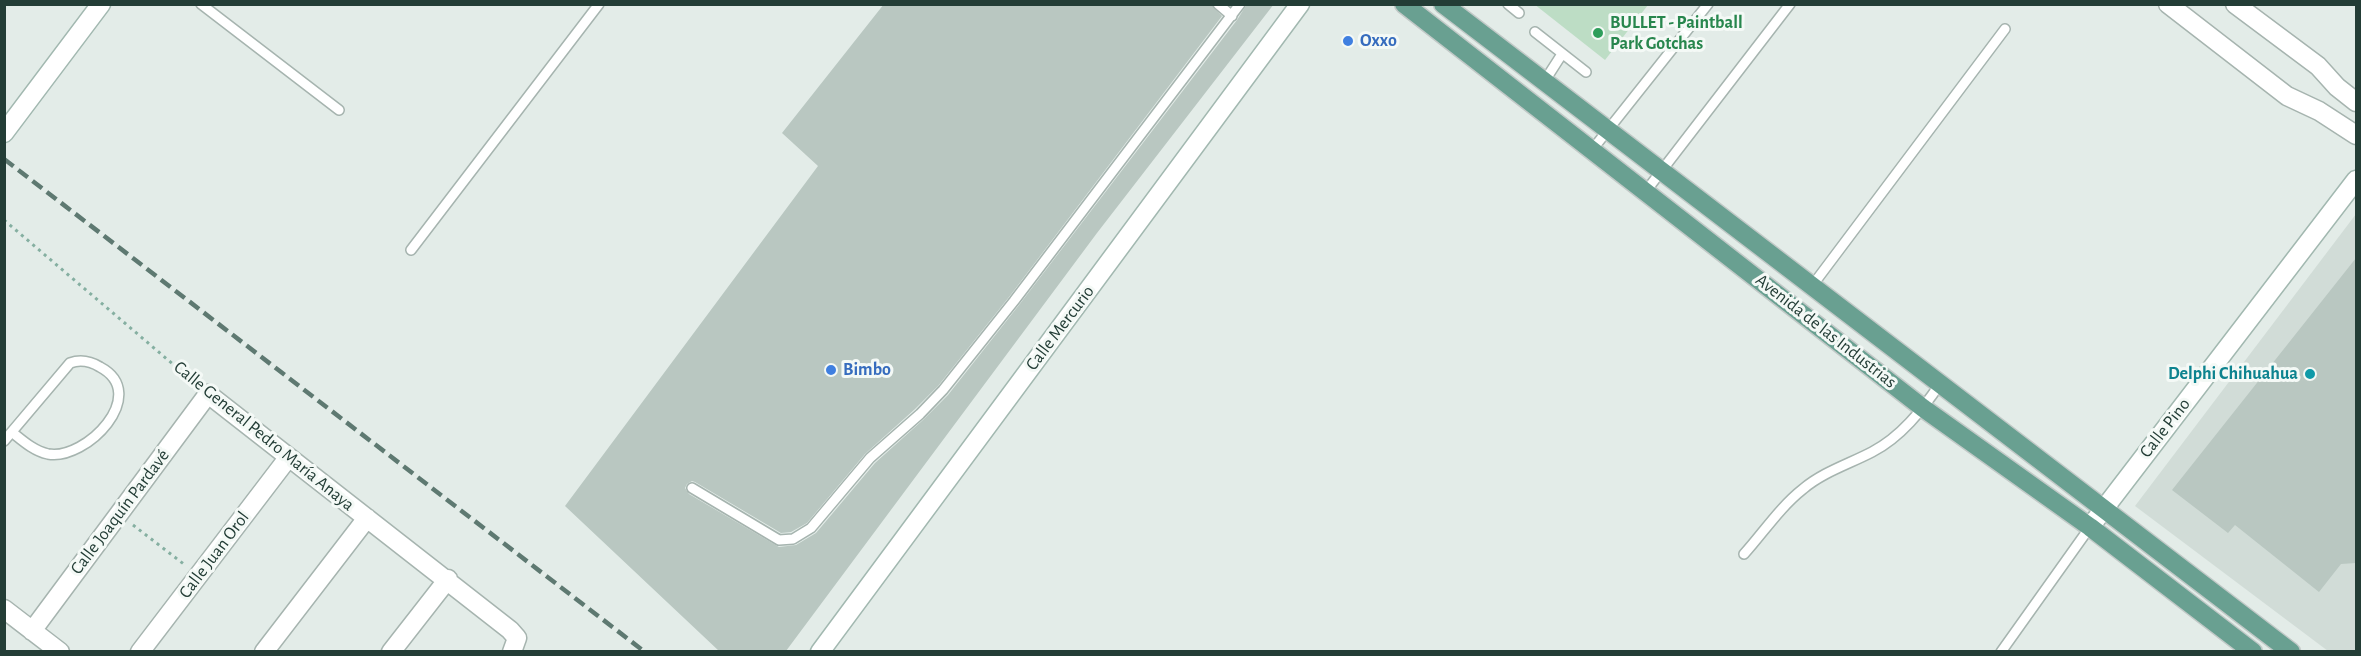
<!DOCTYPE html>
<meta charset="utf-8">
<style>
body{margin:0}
#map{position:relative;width:2361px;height:656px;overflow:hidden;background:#e3ece8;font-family:"Alegreya Sans",sans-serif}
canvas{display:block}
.frame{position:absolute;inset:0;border:6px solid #233d36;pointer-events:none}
</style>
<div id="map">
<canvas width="2361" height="656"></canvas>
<div class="frame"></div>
</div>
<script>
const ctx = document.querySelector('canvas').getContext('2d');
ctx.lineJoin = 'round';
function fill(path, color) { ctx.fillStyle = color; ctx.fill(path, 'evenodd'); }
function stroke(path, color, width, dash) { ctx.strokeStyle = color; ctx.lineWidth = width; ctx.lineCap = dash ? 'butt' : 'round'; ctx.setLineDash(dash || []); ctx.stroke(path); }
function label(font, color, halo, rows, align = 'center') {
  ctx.font = font + ' "Alegreya Sans",sans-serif'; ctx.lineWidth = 6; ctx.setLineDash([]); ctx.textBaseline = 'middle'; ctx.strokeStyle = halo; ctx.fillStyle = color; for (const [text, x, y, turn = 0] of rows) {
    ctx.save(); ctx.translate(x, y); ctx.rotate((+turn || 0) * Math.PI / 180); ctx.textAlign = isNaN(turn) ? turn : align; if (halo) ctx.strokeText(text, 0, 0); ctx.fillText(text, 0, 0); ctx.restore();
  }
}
const built = new Path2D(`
 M2356,214V651H2328L2135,506Z`);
const green = new Path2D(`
 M1534,4H1648V5L1605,60Z`);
const building = new Path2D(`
 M884,4H1211L1222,16L1009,297L938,386L915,409L865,454L807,523L791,532L781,533L695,482L692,481L687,484L685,488L689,494L779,547L796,545L816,533L875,463L924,419L948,395L1019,305L1237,20L1247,4H1274L1097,233L786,651H719L565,506L818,166L782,133Z
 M2356,258V563L2341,564L2319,592L2235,525L2228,533L2172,490Z`);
const path = new Path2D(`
 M4,220L195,383
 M133,525L185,565`);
const lane = new Path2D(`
 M201,4L339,110
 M1218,4L1232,16
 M1508,4L1519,13
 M1535,32L1586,72
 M1544,82L1562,54
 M1592,150L1708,4
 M1646,191L1790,4
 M411,250L599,4
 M1812,286L2005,29
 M4,441L70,363C81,359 90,361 100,367C151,394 86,461 48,454C34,451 23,441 13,433
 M692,488L779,540L793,539L811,528L870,458L920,414L943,390L1014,301L1240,4
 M1744,554C1763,533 1780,507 1803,489C1823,472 1849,464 1872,452C1901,437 1922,410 1940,384
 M2001,652L2090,527`);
const street = new Path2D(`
 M2168,4L2287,96L2319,111L2356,135
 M2235,4L2318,66L2337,87L2356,102
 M4,609L60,652
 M32,631L208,394L510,630L517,638L512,652
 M140,652L288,458
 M264,652L367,518
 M391,652L448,579`);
const secondary = new Path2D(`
 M4,133L101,4
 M2090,527L2356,180
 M820,652L1300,4`);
const primary = new Path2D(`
 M1404,4L1923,408L2090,527L2253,652
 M1443,4L2291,652`);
const rail = new Path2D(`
 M4,159L645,652`);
const markers = [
 [1598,33,6,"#2e9e5b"],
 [1348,41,6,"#3f7fe0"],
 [831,370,6,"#3f7fe0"],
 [2310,374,6,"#0f9aa8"]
];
const leisureNames = [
 ["BULLET - Paintball",1610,23],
 ["Park Gotchas",1610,44]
];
const shopNames = [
 ["Oxxo",1360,41],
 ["Bimbo",843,370]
];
const streetNames = [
 ["Calle Mercurio",1060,328,-53],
 ["Avenida de las Industrias",1826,331,38],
 ["Calle Pino",2165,428,-52],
 ["Calle General Pedro María Anaya",264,436,39],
 ["Calle Joaquín Pardavé",120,512,-53],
 ["Calle Juan Orol",214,555,-53]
];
const cultureNames = [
 ["Delphi Chihuahua",2298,374]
];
fill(built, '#d1dcd7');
fill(green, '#bdddc5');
fill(building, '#b9c7c1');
stroke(lane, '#a6b4af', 12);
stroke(street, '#a6b4af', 21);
stroke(secondary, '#a2b8b0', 21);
stroke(primary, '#c1c9c7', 21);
stroke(path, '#85afa1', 3, [3, 4.5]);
stroke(lane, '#fff', 9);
stroke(street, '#fff', 18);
stroke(secondary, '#fff', 18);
stroke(primary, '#69a091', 18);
stroke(rail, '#5e7971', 4.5, [12, 6]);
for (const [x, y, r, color] of markers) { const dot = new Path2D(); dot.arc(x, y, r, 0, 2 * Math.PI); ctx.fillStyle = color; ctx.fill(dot); stroke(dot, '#f4f9f6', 2); }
label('bold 18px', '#27864d', '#f4f9f6', leisureNames, 'left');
label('bold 18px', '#366cbe', '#f4f9f6', shopNames, 'left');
label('18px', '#233d36', '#f4f9f6', streetNames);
label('bold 18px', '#0d838f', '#f4f9f6', cultureNames, 'right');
</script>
